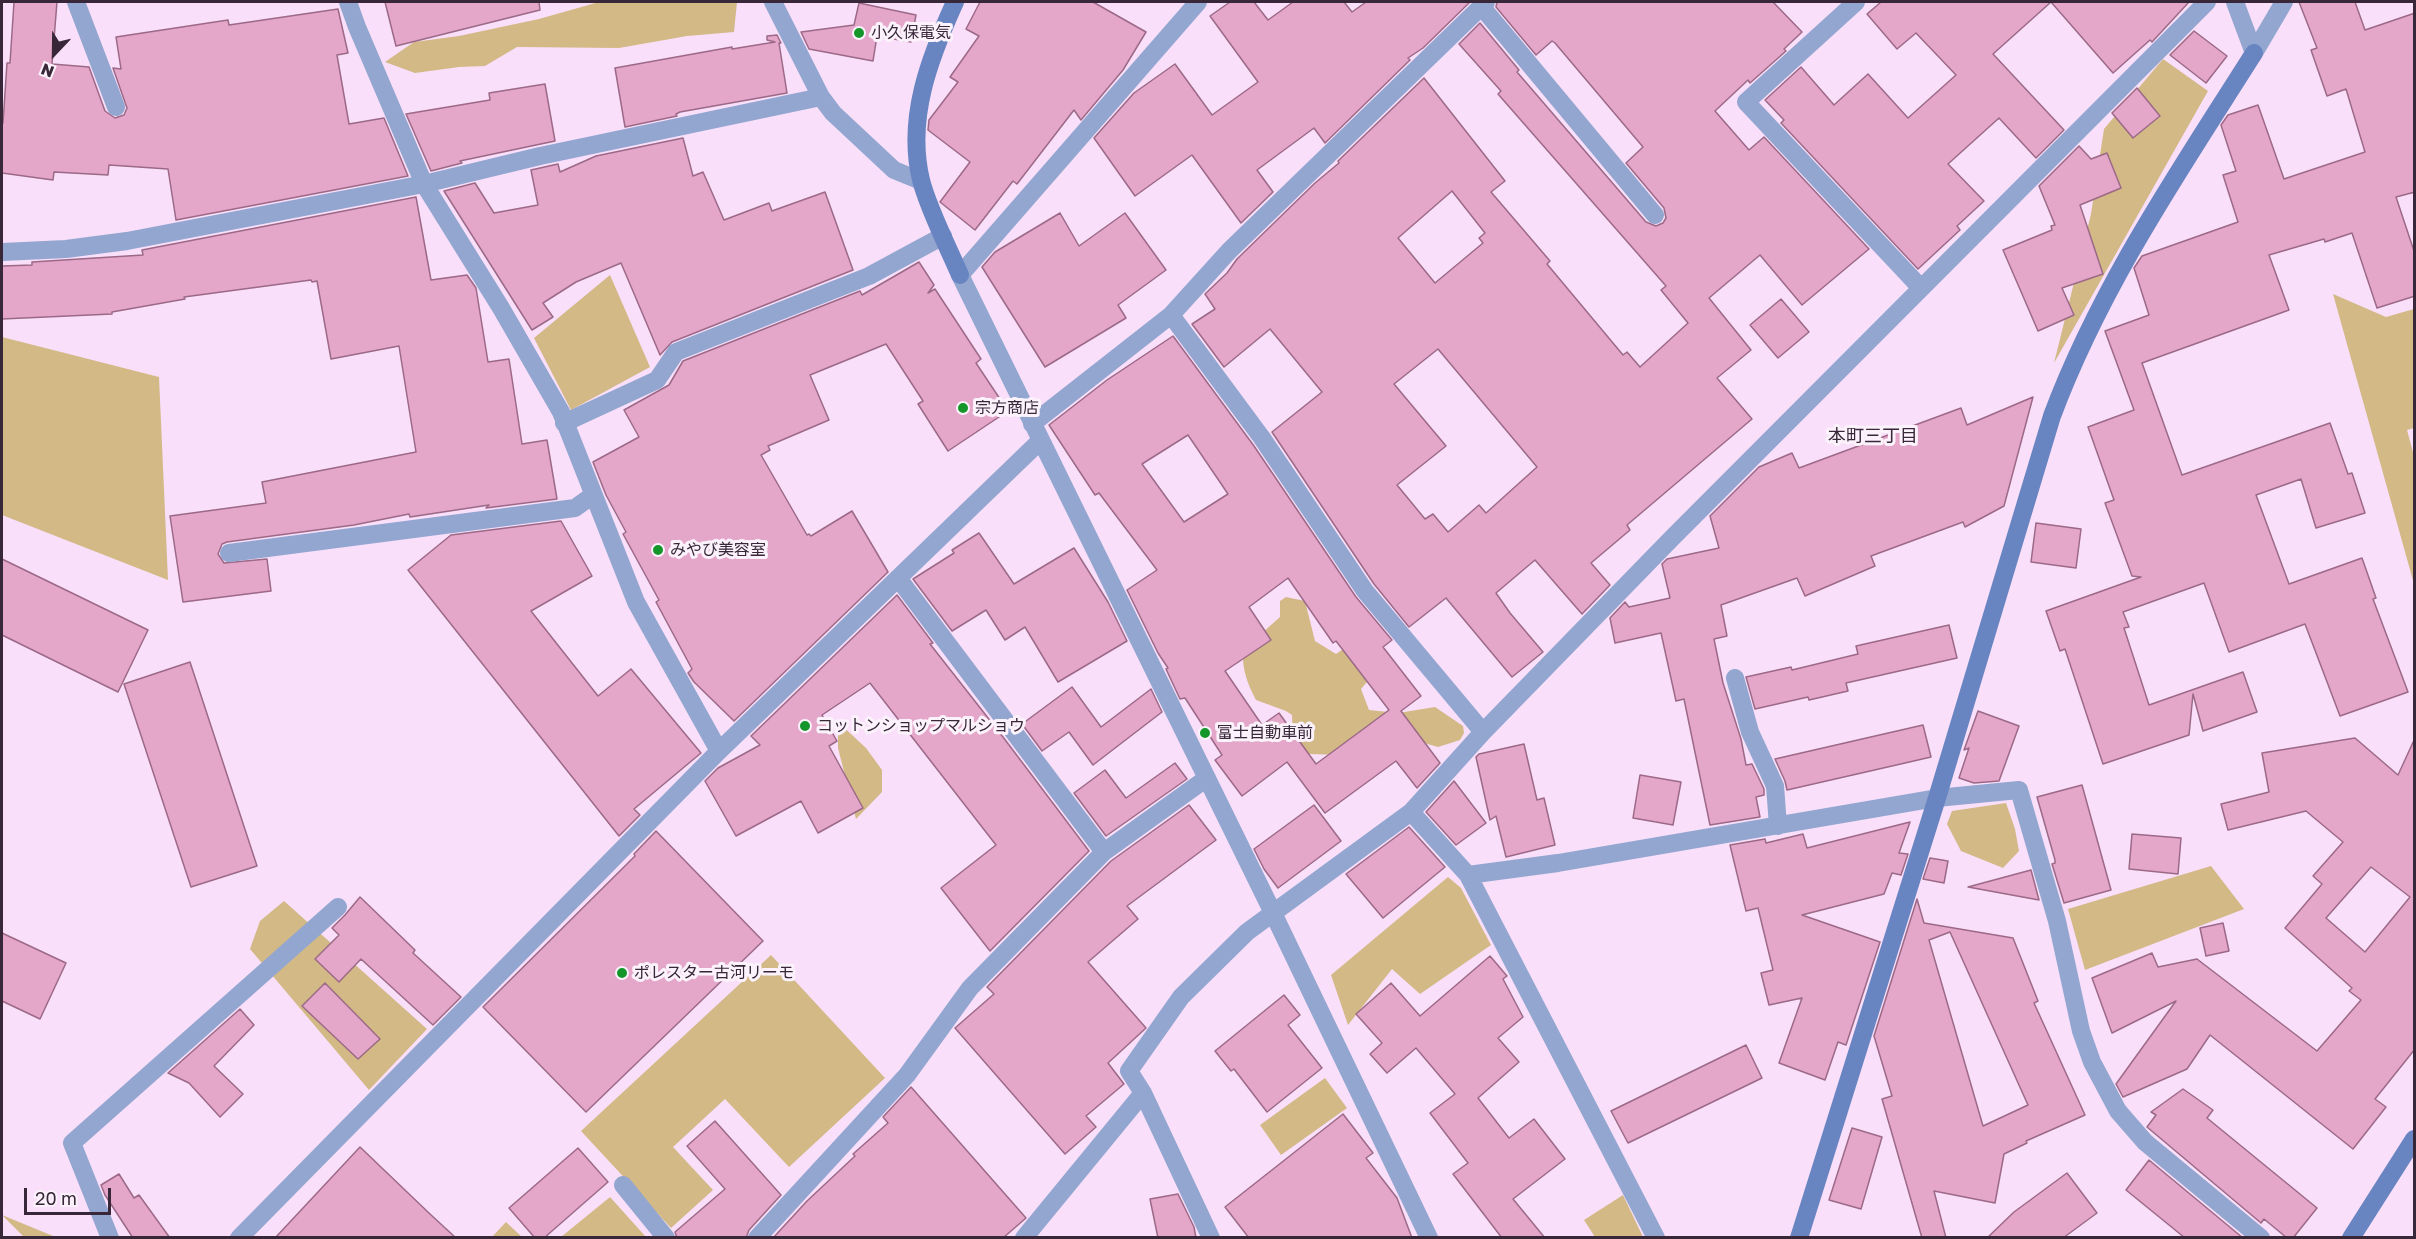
<!DOCTYPE html>
<meta charset="utf-8">
<style>
body{margin:0}
#map{position:relative;width:2416px;height:1239px;overflow:hidden;background:#f9dffa;font-family:"Golos Text",sans-serif}
canvas{display:block}
.frame{position:absolute;inset:0;border:3px solid #372738;pointer-events:none}
.north{position:absolute;left:24px;top:24px;width:60px;height:60px;-webkit-text-stroke:4px #fbf2fc;paint-order:stroke;rotate:202deg;font-size:16px;font-weight:700;line-height:24px;text-align:center;color:#372738}
.north::after{content:'';display:block;margin:auto;width:21px;height:27px;background:#372738;clip-path:polygon(50% 0,100% 100%,50% 72%,0 100%)}
.scale{position:absolute;left:24px;top:1188px;width:87px;height:27px;box-sizing:border-box;border:3px solid #372738;border-top:0;padding-left:8px;font-size:18px;line-height:21px;white-space:nowrap;color:#372738;-webkit-text-stroke:4px #fbf2fc;paint-order:stroke}
</style>
<div id="map">
<canvas width="2416" height="1239"></canvas>
<div class="frame"></div>
<div class="north">N</div>
<div class="scale">20 m</div>
</div>
<script>
const ctx = document.querySelector('canvas').getContext('2d');
ctx.lineJoin = 'round';
function fill(path, color) { ctx.fillStyle = color; ctx.fill(path, 'evenodd'); }
function stroke(path, color, width, dash) { ctx.strokeStyle = color; ctx.lineWidth = width; ctx.lineCap = dash ? 'butt' : 'round'; ctx.setLineDash(dash || []); ctx.stroke(path); }
function label(font, color, halo, rows, align = 'center') {
  ctx.font = font + ' "Golos Text","Noto Sans JP",sans-serif'; ctx.lineWidth = 6; ctx.setLineDash([]); ctx.textBaseline = 'middle'; ctx.strokeStyle = halo; ctx.fillStyle = color; for (const [text, x, y, turn = 0] of rows) {
    ctx.save(); ctx.translate(x, y); ctx.rotate((+turn || 0) * Math.PI / 180); ctx.textAlign = isNaN(turn) ? turn : align; if (halo) ctx.strokeText(text, 0, 0); ctx.fillText(text, 0, 0); ctx.restore();
  }
}
const green = new Path2D(`
 M599,2H737L734,32L687,36L619,48L517,47L485,66L459,67L415,73L385,62L414,42L459,36L539,19Z
 M2163,59L2208,91L2054,363L2091,214L2104,129Z
 M610,275L650,367L571,410L534,338Z
 M2333,294L2386,317L2414,309V428L2407,430L2414,456V584Z
 M2,337L159,377L168,580L2,515Z
 M1286,597L1305,601L1315,641L1336,654L1359,638L1378,669L1361,689L1369,710L1398,713L1435,707L1463,726L1464,733L1460,740L1438,747L1417,741L1340,755L1310,754L1293,745L1292,715L1286,711L1256,700C1247,683 1242,669 1243,650L1280,617V601Z
 M838,722L866,748L882,770V792L856,819L838,748Z
 M2006,803L2015,829L2019,851L2003,868L1961,851L1947,824L1952,811Z
 M2211,866L2244,909L2085,970L2068,909Z
 M1448,877L1461,888L1491,945L1420,994L1392,969L1348,1025L1331,975Z
 M284,901L427,1029L369,1090L250,949L260,921Z
 M771,955L885,1078L789,1167L725,1099L673,1147L713,1190L671,1228L581,1131Z
 M1325,1078L1347,1108L1281,1155L1260,1125Z
 M1623,1195L1643,1237H1595L1584,1220Z
 M610,1197L646,1237H561Z
 M2,1215L53,1236L55,1237H24Z
 M506,1222L522,1237H492Z`);
const building = new Path2D(`
 M14,2H57L52,64L89,67L105,111L115,118L124,115L127,108L113,68L121,69L116,37L228,20L229,25L338,9L348,53L337,55L349,124L384,118L408,176L176,220L168,169L109,165L108,175L54,172L53,180L2,173V123H3L7,63H10Z
 M385,2H539L540,10L396,46Z
 M980,2H1093L1146,32L1123,70L1081,120L1074,110L1017,184L1013,181L975,230L940,202L970,162L928,130L929,120L958,82L950,77L979,36L966,29Z
 M1230,2H1254L1268,20L1293,2H1344L1352,12L1366,2H1470L1423,48L1408,58L1410,60L1325,143L1314,128L1257,170L1273,192L1241,223L1192,155L1135,196L1094,138L1134,93L1175,64L1212,115L1258,82L1210,16Z
 M1497,2H1773L1802,32L1784,49L1786,51L1750,83L1748,80L1715,111L1749,150L1764,137L1869,249L1802,305L1760,255L1709,298L1751,350L1717,378L1752,419L1627,525L1630,530L1591,563L1610,585L1582,614L1535,560L1496,593L1510,613L1543,652L1512,677L1446,598L1409,627L1374,584L1272,432L1322,392L1270,329L1224,367L1192,324L1215,309L1205,294L1227,273L1237,259L1315,183L1339,163L1338,161L1424,78L1505,181L1491,192L1550,261L1547,264L1623,355L1627,352L1640,367L1688,323L1661,290L1666,286L1498,94L1501,91L1459,44L1480,23L1519,70L1517,72L1646,222L1656,226L1663,223L1666,218L1664,208L1626,163L1643,147L1555,43L1552,41L1536,55L1496,7ZM1452,191L1485,233L1479,238L1483,243L1435,283L1398,238ZM1438,349L1537,467L1486,513L1479,505L1448,532L1433,514L1425,519L1397,485L1446,446L1394,384Z
 M1881,2H2189L2152,42L2150,40L2113,73L2051,2L1993,54L2064,130L2036,158L1999,118L1948,164L1984,201L1957,226L1960,230L1918,269L1781,123L1784,120L1765,100L1801,67L1834,105L1868,74L1908,118L1956,75L1916,33L1897,49L1867,14Z
 M2299,2H2355L2365,30L2415,13V192L2396,197L2415,254V296L2377,308L2352,233L2325,242L2324,239L2269,255L2289,310L2142,363L2182,475L2330,423L2348,474L2352,473L2365,513L2316,528L2301,479L2256,495L2289,584L2362,558L2376,598L2373,599L2408,692L2340,716L2305,624L2229,652L2204,583L2123,612L2129,627L2124,628L2149,705L2243,672L2257,712L2203,731L2193,694L2189,735L2103,764L2065,649L2060,651L2046,611L2141,577L2132,576L2105,503L2114,500L2088,427L2134,410L2105,331L2149,315L2134,268L2142,256L2238,222L2223,175L2236,171L2221,125L2228,115L2258,105L2284,179L2365,152L2346,89L2327,96L2311,50L2317,48Z
 M859,3L916,15L911,42L877,36L873,61L809,49L801,32L854,25Z
 M2194,31L2227,56L2206,83L2170,55Z
 M777,35L781,43H779L787,93L680,112L676,114L677,116L625,127L615,68L732,47V49L775,42L767,40V36Z
 M545,84L555,141L460,161L462,163L431,171L406,114L490,100L489,93Z
 M2137,88L2160,116L2133,138L2112,113Z
 M683,138L693,176L703,172L724,220L769,203L772,211L825,192L853,270L672,342L660,355L621,263L576,282L543,303L553,317L532,330L444,191L475,183L494,213L538,205L531,170L558,164L560,172L596,156Z
 M2079,146L2091,159L2107,153L2121,188L2080,205L2103,274L2062,288L2074,315L2038,331L2003,250L2052,230L2051,226L2055,225L2039,186Z
 M416,197L431,280L467,275L476,288L488,362L509,359L522,444L547,440L557,499L486,508L489,505L410,517L409,514L354,525L227,542L222,544L218,554L224,563L267,559L271,591L183,602L170,516L266,503L262,482L416,452L399,346L331,359L317,281L312,282L311,280L184,297L185,299L112,312V314L2,319V266L32,265V262L143,255L142,250Z
 M1060,213L1079,246L1125,213L1166,270L1118,305L1126,318L1045,367L982,267L995,252Z
 M919,262L934,285L928,293L935,289L981,359L976,363L1008,411L948,451L918,404L923,401L886,344L810,375L829,420L768,446L770,450L761,455L807,535L809,534L811,536L852,511L888,572L734,721L694,682L688,673L692,669L656,602L659,600L623,534L626,532L606,495L593,462L639,437L624,410L669,385L683,361L860,291L862,295Z
 M1781,299L1809,332L1778,358L1750,325Z
 M1173,336L1254,446L1356,597L1392,640L1383,647L1421,696L1401,711L1440,763L1417,788L1396,761L1325,813L1287,762L1242,796L1215,760L1222,755L1185,698L1180,699L1166,669L1168,668L1158,653L1127,590L1157,570L1099,493L1095,495L1049,425L1107,380ZM1188,435L1228,494L1184,522L1142,464ZM1288,578L1333,643L1336,641L1389,710L1316,764L1279,713L1262,725L1225,671L1271,640L1249,607Z
 M2033,397L2004,506L1965,527L1963,522L1871,556L1875,566L1805,596L1797,578L1721,605L1727,636L1714,639L1723,683L1741,739L1746,765L1752,764L1764,789V795L1756,797L1760,817L1710,825L1684,699L1676,701L1661,633L1615,643L1610,618L1625,602L1629,607L1670,598L1662,564L1667,559L1719,548L1710,516L1759,467L1792,453L1799,468L1961,408L1967,425Z
 M561,521L592,576L531,611L598,696L631,669L701,753L634,809L640,815L619,836L408,570L451,535Z
 M2036,523L2081,529L2076,568L2031,562Z
 M979,533L1014,584L1074,548L1108,602L1127,641L1058,682L1025,627L1005,640L986,610L952,631L913,579L954,553L952,550Z
 M2,559L148,630L118,692L2,635Z
 M897,595L933,643L930,644L1003,737L1089,851L990,951L941,888L996,845L870,683L822,715L837,741L829,746L863,808L818,833L801,801L736,836L705,781L718,768L760,745L751,736Z
 M1949,625L1957,658L1846,683L1848,691L1809,700L1808,697L1755,709L1746,677L1791,667L1792,670L1858,654L1856,646Z
 M190,662L257,866L191,887L124,684Z
 M1072,687L1101,727L1151,689L1162,712L1093,765L1069,732L1042,751L1022,724Z
 M1978,711L2019,726L1999,781L1974,783L1959,778L1969,748L1964,750Z
 M1923,725L1931,757L1892,766L1787,790L1785,781L1775,759Z
 M2355,738L2398,775L2415,738V1049L2375,1099L2386,1107L2353,1149L2210,1035L2187,1069L2123,1097L2116,1084L2176,1001L2112,1033L2092,978L2152,953L2158,967L2197,959L2317,1051L2361,1000L2349,991L2352,988L2285,928L2322,884L2313,876L2343,842L2306,811L2228,830L2221,804L2269,792L2262,753ZM2371,867L2410,897L2365,952L2326,918Z
 M1524,744L1537,800L1544,798L1555,845L1506,857L1496,816L1490,820L1476,757L1479,754Z
 M1175,763L1187,779L1106,836L1074,793L1105,770L1126,798Z
 M1640,775L1681,782L1673,825L1633,818Z
 M1454,781L1486,823L1456,845L1426,812Z
 M2082,785L2111,890L2064,903L2052,864L2055,863V860L2037,797Z
 M1189,805L1216,840L1127,906L1138,919L1088,962L1146,1028L1108,1063L1124,1084L1086,1116L1096,1127L1065,1154L955,1028L994,994L987,987L1111,861Z
 M1314,805L1341,841L1278,888L1264,869L1254,849Z
 M1910,822L1899,853L1908,854L1901,875L1892,873L1884,894L1802,915L1880,942L1846,1045L1838,1042L1825,1080L1779,1063L1802,998L1769,1005L1761,973L1773,970L1758,908L1746,911L1730,845L1765,839L1766,843L1803,834L1807,848Z
 M1409,827L1445,867L1383,918L1346,874Z
 M656,831L763,941L586,1112L483,1007L635,856L634,854Z
 M2132,834L2181,838L2178,874L2129,869Z
 M1930,858L1948,861L1944,883L1923,879Z
 M2031,870L2039,900L1968,887Z
 M360,897L415,950L413,953L461,997L433,1025L361,959L339,982L315,959L339,935L332,928L345,915Z
 M1917,899L1924,923L2013,938L2038,1001L2034,1003L2085,1115L2026,1141L2027,1143L2004,1154L1995,1203L1934,1191L1946,1238H1922L1882,1099L1892,1096L1874,1036ZM1950,932L2028,1105L1983,1126L1929,940Z
 M2223,923L2229,951L2206,956L2200,928Z
 M2,933L66,963L40,1019L2,1001Z
 M1490,956L1507,976L1503,979L1523,1017L1498,1038L1519,1062L1478,1098L1509,1138L1534,1119L1565,1159L1513,1199L1545,1238H1502L1453,1174L1468,1163L1430,1113L1455,1094L1416,1048L1387,1073L1370,1054L1382,1043L1356,1014L1391,983L1420,1016Z
 M325,983L380,1039L358,1059L302,1006Z
 M1284,995L1300,1015L1288,1025L1322,1068L1267,1112L1234,1069L1231,1071L1215,1051Z
 M240,1009L254,1025L214,1066L243,1094L220,1117L189,1083L168,1073Z
 M1746,1045L1762,1078L1628,1143L1611,1111Z
 M911,1087L1026,1218L1003,1238H773L807,1201L855,1156L853,1154L888,1123L883,1117Z
 M2183,1089L2213,1110L2207,1118L2317,1208L2293,1238H2287L2264,1219L2261,1223L2147,1127L2156,1115L2151,1112Z
 M1343,1114L1373,1153L1366,1158L1397,1198L1412,1238H1249L1225,1207Z
 M715,1121L781,1195L749,1230L746,1238H677L675,1232L725,1189L687,1146Z
 M1852,1128L1882,1137L1861,1209L1829,1200Z
 M360,1147L430,1214L456,1238H275Z
 M578,1148L608,1182L544,1238H535L509,1208Z
 M2149,1160L2243,1238H2185L2126,1190Z
 M2067,1173L2097,1213L2063,1238H1987L2014,1212Z
 M119,1174L134,1198L139,1195L170,1238H133L105,1195L101,1185Z
 M1178,1194L1194,1227L1196,1238H1158L1150,1199Z`);
const street = new Path2D(`
 M76,2L116,107
 M348,2L357,27L424,184L501,308L561,412L636,602L719,751
 M773,2L821,97L833,113L894,170L921,181
 M1198,2L960,275L1274,915L1429,1238
 M1856,2L1746,102L1921,288
 M2235,2L2254,53
 M1481,6L1655,215
 M2254,53L2284,2
 M2,252L66,249L127,241L424,184L540,156L821,97
 M1171,315L1262,438L1365,591L1483,732
 M564,423L657,380L676,352L869,276L943,236
 M1032,424L1171,315L1229,251L1486,2
 M229,553L575,508L593,495
 M898,578L1104,852
 M1735,678L1750,732L1775,786L1778,826
 M1411,812L1468,875L1558,863L1937,798L2019,790L2057,921L2081,1031L2092,1062L2118,1111L2145,1142L2261,1238
 M1468,875L1656,1238
 M623,1185L666,1238
 M110,1238L72,1143L338,907
 M239,1238L719,751L1040,441
 M757,1238L907,1075L970,988L1104,852L1207,778
 M1024,1238L1143,1093
 M1211,1238L1143,1093L1129,1071L1181,997L1247,932L1411,812L1483,732L1673,537L2207,2`);
const secondary = new Path2D(`
 M955,2C930,57 906,118 921,180C928,208 948,247 960,275
 M1799,1238L1937,798L2052,416C2101,285 2180,170 2254,53
 M2351,1238L2414,1139`);
const markers = [
 [859,33,6,"#15962a"],
 [963,408,6,"#15962a"],
 [658,550,6,"#15962a"],
 [805,726,6,"#15962a"],
 [1205,733,6,"#15962a"],
 [622,973,6,"#15962a"]
];
const poiNames = [
 ["小久保電気",871,33],
 ["宗方商店",975,408],
 ["みやび美容室",670,550],
 ["コットンショップマルショウ",817,726],
 ["富士自動車前",1217,733],
 ["ポレスター古河リーモ",634,973]
];
const neighbourhoodNames = [
 ["本町三丁目",1873,436]
];
fill(green, '#d2b986');
fill(building, '#e4a7c9');
stroke(building, '#9c6987', 1.5);
stroke(street, '#92a6d0', 18);
stroke(secondary, '#6985c1', 18);
for (const [x, y, r, color] of markers) { const dot = new Path2D(); dot.arc(x, y, r, 0, 2 * Math.PI); ctx.fillStyle = color; ctx.fill(dot); stroke(dot, '#fbf2fc', 2); }
label('16px', '#372738', '#fbf2fc', poiNames, 'left');
label('18px', '#372738', '#fbf2fc', neighbourhoodNames);
</script>
